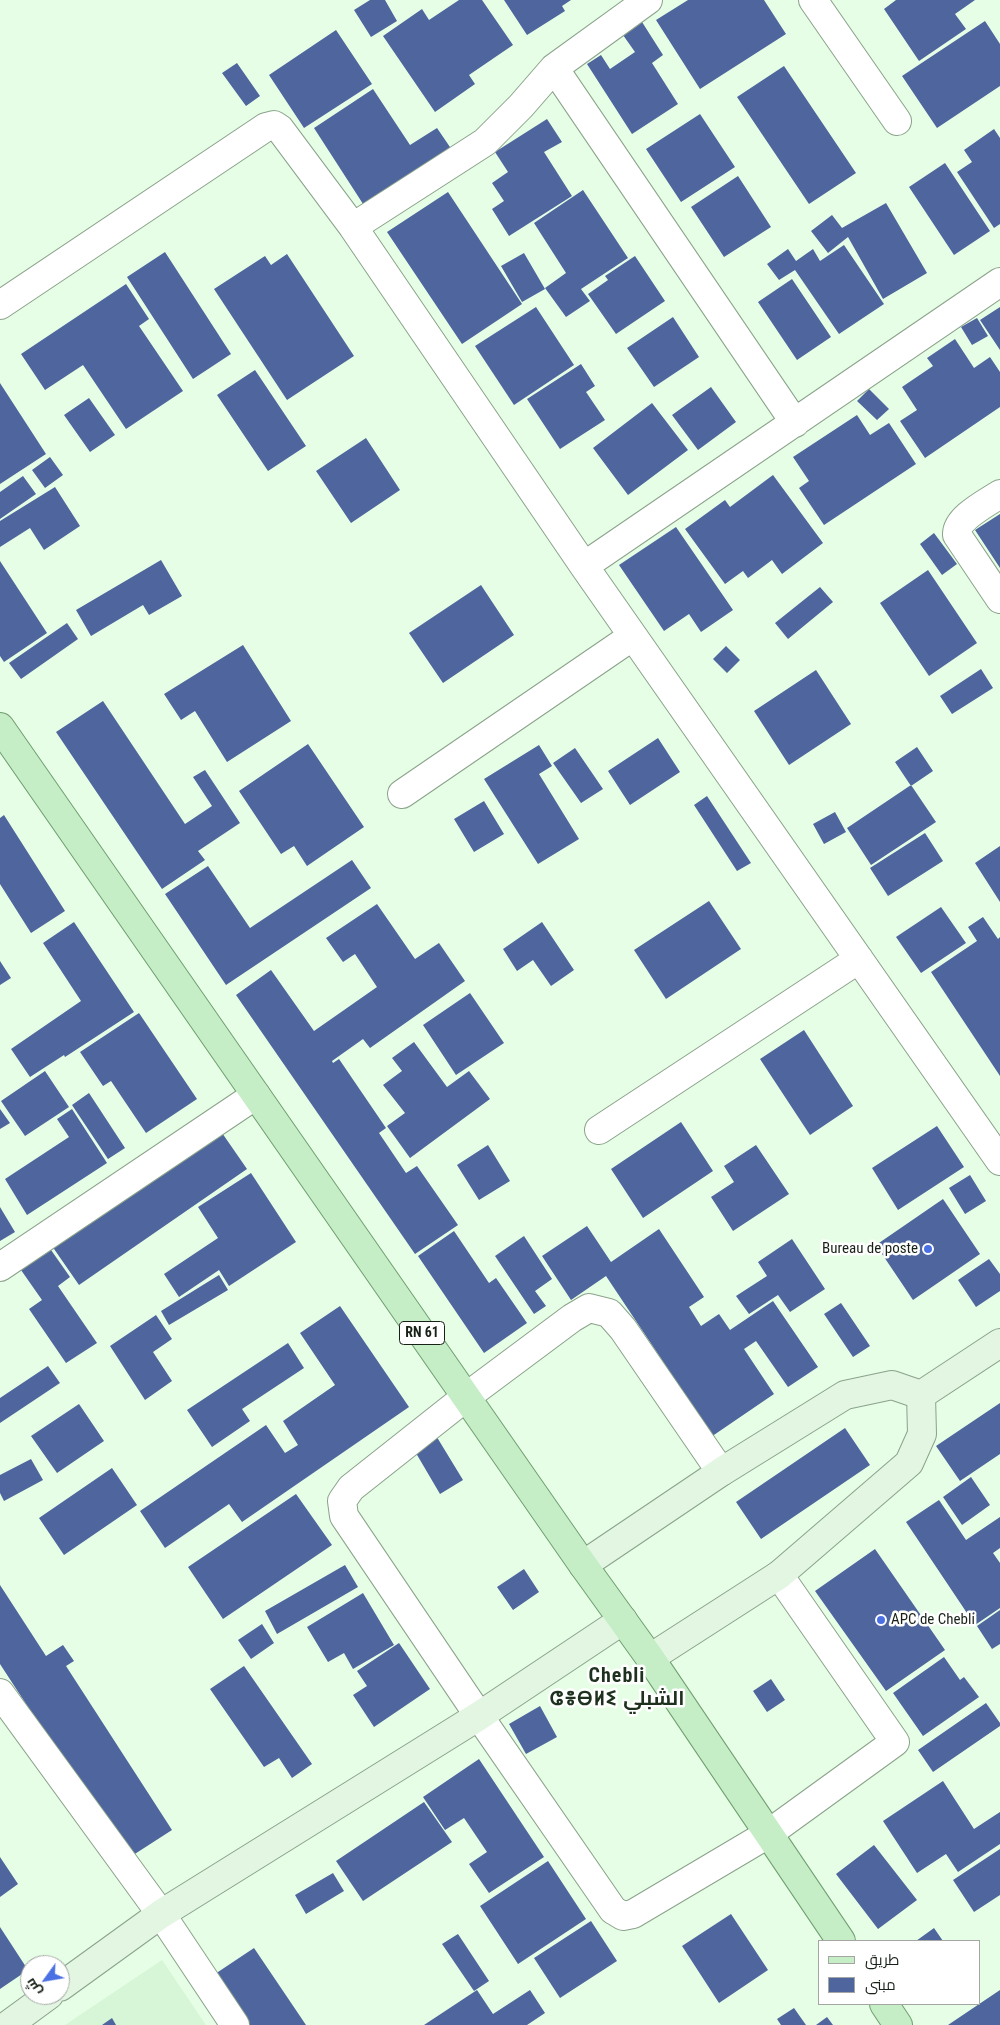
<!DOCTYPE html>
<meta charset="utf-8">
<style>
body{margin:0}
#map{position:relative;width:1000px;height:2025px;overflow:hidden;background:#e5fee5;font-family:"Roboto Condensed",Cairo,sans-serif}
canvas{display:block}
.legend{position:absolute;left:818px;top:1940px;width:162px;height:65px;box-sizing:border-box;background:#fff;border:1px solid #a3a6a3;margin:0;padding:6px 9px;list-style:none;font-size:15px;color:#182118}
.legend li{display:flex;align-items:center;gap:10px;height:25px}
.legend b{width:25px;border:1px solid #a3a6a3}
.north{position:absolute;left:20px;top:1955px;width:50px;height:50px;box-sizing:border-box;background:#fff;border:1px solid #a3a6a3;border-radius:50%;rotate:238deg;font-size:14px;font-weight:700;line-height:20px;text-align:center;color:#182118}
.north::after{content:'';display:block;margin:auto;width:18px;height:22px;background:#4a70e3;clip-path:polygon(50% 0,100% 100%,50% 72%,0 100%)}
</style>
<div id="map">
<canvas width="1000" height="2025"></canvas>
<ul class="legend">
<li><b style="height:6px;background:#c5edc6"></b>طريق</li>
<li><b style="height:14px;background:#4e659d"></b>مبنى</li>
</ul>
<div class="north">ش</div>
</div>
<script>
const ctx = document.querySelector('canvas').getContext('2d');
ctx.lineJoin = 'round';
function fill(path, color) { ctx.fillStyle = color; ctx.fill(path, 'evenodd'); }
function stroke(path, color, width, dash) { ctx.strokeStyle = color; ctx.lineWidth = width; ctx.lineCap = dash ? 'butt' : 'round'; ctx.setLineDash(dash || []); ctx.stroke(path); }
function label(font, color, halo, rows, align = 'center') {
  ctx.font = font + ' "Roboto Condensed",Cairo,"Noto Sans Tifinagh",sans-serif'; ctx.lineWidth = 5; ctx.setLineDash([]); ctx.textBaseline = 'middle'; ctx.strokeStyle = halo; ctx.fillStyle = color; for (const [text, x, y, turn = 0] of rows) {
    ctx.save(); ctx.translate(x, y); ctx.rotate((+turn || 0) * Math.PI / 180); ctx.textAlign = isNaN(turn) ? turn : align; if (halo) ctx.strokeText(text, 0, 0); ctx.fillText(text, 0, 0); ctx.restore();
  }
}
const built = new Path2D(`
 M162,1960L206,2025H65Z`);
const building = new Path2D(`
 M370,0H385L397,21L371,37L354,10Z
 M459,0H482L513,45L469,75L475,84L435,112L383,36L422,9L429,20Z
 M504,0H571L562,6L565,11L527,35Z
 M688,0H764L786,34L700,89L656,20Z
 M896,0H975L955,14L966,29L919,61L884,9Z
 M985,21L1000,44V86L937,128L902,76Z
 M642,22L663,55L652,63L678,104L632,134L587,64L601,55L610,69L635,52L623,35Z
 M336,30L372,84L304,128L269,75Z
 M237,63L260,96L246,106L222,73Z
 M784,66L856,173L809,204L737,97Z
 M373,89L410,145L437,128L452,150L365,207L314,128Z
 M700,114L735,167L681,202L646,149Z
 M547,119L562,142L544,152L572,196L509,236L492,209L504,201L492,183L508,172L495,152Z
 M994,129L1000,138V224L994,228L957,172L972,162L964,150Z
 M945,163L990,231L954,255L909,187Z
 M738,176L771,227L724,257L691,207Z
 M583,190L628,258L581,289L590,301L566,317L545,288L566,273L534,223Z
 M448,192L522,304L462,344L387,232Z
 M886,203L927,273L883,299L848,237L828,253L811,231L832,215L842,228Z
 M844,245L884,304L839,334L795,270L779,280L767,264L788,249L796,261L813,249L820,261Z
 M165,252L231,354L193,379L127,277Z
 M524,253L545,289L522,302L501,266Z
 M287,254L354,356L287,400L214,289L265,256L271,265Z
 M635,256L665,301L616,334L588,294L608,280L605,276Z
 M792,279L831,337L797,360L758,302Z
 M126,284L149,319L139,326L183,391L126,429L83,365L45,390L21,354Z
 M536,307L574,365L514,405L475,346Z
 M1000,307V350L980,320Z
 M673,317L699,357L654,387L627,348Z
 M977,318L988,336L972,345L961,327Z
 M955,339L974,368L990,357L1000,372V407L925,458L900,421L917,410L902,387L933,366L927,358Z
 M581,364L595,386L586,392L605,420L560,449L527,399Z
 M255,370L306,446L268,471L217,395Z
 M0,383L46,454L0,484Z
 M711,387L736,422L698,450L672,415Z
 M869,389L889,409L877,420L857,401Z
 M89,398L115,435L90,452L64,415Z
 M652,403L688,450L628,495L593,448Z
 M857,415L870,435L889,423L916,464L824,525L799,488L809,481L793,457Z
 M366,438L400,490L351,523L316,471Z
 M50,457L63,475L45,488L32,470Z
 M773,475L823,543L782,574L772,560L748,578L743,571L725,584L685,529L725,500L730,507Z
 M23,476L36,494L0,519V492Z
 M55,487L80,526L44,550L30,528L0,547V521Z
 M1000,514V568L975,530Z
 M676,527L733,610L701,632L689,614L664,631L619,565Z
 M934,533L957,564L942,575L920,544Z
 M161,560L182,596L149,615L143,605L91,636L76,610Z
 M0,561L47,633L4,662L0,656Z
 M928,570L977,643L929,676L880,603Z
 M481,585L514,635L443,683L409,633Z
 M820,587L833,602L788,639L775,623Z
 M67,623L78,639L21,679L9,663Z
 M243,645L291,721L227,762L195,711L181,720L164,694Z
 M726,646L740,660L727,673L713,659Z
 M981,669L993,688L952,714L940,696Z
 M816,670L851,724L789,765L754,711Z
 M103,701L185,824L212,806L193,777L205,770L240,823L198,851L205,860L162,889L56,732Z
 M658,738L680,772L630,805L608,771Z
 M308,744L364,827L307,866L294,846L281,854L239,791Z
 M539,745L552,766L539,774L579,839L538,864L484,779Z
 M917,747L933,771L911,786L895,762Z
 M575,748L603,789L581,803L553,763Z
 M911,785L936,822L871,865L847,828Z
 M707,796L751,863L737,871L694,805Z
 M484,801L504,834L474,852L454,819Z
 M835,812L846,832L824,844L813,824Z
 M4,815L65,911L31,933L0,884V818Z
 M925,833L943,861L888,896L870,868Z
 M1000,846V902L975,863Z
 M352,860L371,888L226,985L165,894L208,866L250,928Z
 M709,901L741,949L666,999L634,950Z
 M377,904L415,959L439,943L465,981L370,1048L363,1039L332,1061L333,1063L339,1059L386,1128L379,1133L406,1173L417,1166L458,1225L415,1254L236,995L271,970L314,1031L377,987L355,954L343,962L326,938Z
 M941,907L966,943L921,973L896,937Z
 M983,917L998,939L1000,937V1076L931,972L977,941L968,927Z
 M74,922L134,1012L65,1057L64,1055L30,1077L11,1049L81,1001L43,943Z
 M542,922L574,970L551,986L533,960L517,971L503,949Z
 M0,961L11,978L0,985Z
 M470,993L504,1043L456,1075L423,1025Z
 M139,1013L197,1099L146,1133L111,1081L103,1086L80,1052Z
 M804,1030L853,1106L810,1135L760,1059Z
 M414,1042L447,1087L469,1071L490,1099L410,1158L387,1126L405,1113L383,1085L402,1071L392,1058Z
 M45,1071L69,1107L25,1136L1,1101Z
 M89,1093L125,1148L108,1159L72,1105Z
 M0,1109L10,1123L0,1129Z
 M72,1109L107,1163L27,1215L5,1179L69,1137L57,1119Z
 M681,1122L713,1171L643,1218L611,1169Z
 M937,1126L964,1167L898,1210L872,1168Z
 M220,1130L247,1169L79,1285L52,1246Z
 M488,1145L510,1181L479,1200L457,1165Z
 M756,1145L789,1194L733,1231L711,1197L734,1182L724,1166Z
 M251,1173L296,1242L229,1286L219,1270L179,1297L164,1274L218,1238L198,1207Z
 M970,1175L986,1201L965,1214L949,1188Z
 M943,1199L980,1254L913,1300L876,1245Z
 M0,1207L15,1232L0,1241Z
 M587,1226L611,1262L659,1229L704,1297L689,1307L701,1326L719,1314L730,1330L773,1301L818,1367L788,1387L756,1341L744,1349L774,1394L708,1439L663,1372L668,1369L606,1276L571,1300L542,1256Z
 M454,1231L489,1283L496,1278L527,1323L484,1353L418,1256Z
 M524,1236L552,1279L535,1291L546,1306L534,1314L495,1256Z
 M792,1239L825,1289L790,1312L778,1295L749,1314L736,1296L767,1276L758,1262Z
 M51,1250L70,1277L58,1286L97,1343L66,1363L29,1309L42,1300L21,1270Z
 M989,1259L1000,1274V1291L976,1307L958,1280Z
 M219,1275L228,1290L169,1325L161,1311Z
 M841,1303L870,1346L853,1357L824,1314Z
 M340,1306L409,1407L242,1522L229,1504L165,1548L140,1511L266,1425L285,1453L298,1445L283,1421L335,1385L300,1333Z
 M156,1315L172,1339L153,1352L172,1381L145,1400L110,1346Z
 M288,1343L304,1368L242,1409L250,1421L212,1447L187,1410Z
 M48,1366L60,1383L0,1423V1398Z
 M1000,1403V1454L960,1481L936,1446Z
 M79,1404L104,1441L57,1473L31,1436Z
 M845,1428L870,1465L761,1539L736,1502Z
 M435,1434L463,1480L440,1494L413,1448Z
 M31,1459L43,1480L4,1501L0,1493V1475Z
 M112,1468L137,1505L64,1555L39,1518Z
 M971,1477L990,1505L962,1525L943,1497Z
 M296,1494L332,1545L223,1619L188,1567Z
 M939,1500L966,1540L1000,1517V1548L993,1553L1000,1563V1608L975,1625L906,1522Z
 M875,1549L945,1650L886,1691L815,1591Z
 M345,1565L358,1587L277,1634L265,1611Z
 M524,1569L539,1592L513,1610L497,1587Z
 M0,1585L46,1656L63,1645L74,1661L66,1666L172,1830L127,1859L0,1664Z
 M363,1593L394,1645L353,1669L344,1653L328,1662L307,1627Z
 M1000,1610V1644L992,1649L977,1626Z
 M262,1624L274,1643L251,1659L238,1640Z
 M399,1643L430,1689L374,1727L353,1695L367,1686L357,1671Z
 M944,1657L960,1680L964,1677L979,1697L923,1736L893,1693Z
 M244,1666L312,1764L292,1778L279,1758L264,1767L210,1689Z
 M771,1679L785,1700L767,1712L753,1691Z
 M986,1703L1000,1723V1726L933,1772L918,1750Z
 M540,1706L557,1737L526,1754L509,1724Z
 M479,1759L544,1857L489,1893L469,1864L487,1852L464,1818L445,1830L423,1797Z
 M943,1781L974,1829L1000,1812V1844L958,1872L946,1854L917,1873L883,1821Z
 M424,1802L452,1842L363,1901L336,1861Z
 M874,1845L917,1900L878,1929L836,1874Z
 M1000,1849V1895L974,1912L953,1880Z
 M0,1857L18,1884L0,1897Z
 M548,1861L586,1919L518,1964L480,1906Z
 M333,1873L344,1891L306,1914L295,1895Z
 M731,1914L768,1970L719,2003L682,1946Z
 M591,1921L617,1961L560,1998L534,1958Z
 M0,1927L28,1970L0,1989Z
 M934,1928L943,1941H916Z
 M458,1934L489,1981L474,1991L442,1944Z
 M254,1948L306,2025H249L215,1974Z
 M477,1990L493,2014L530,1990L545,2013L527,2025H424Z
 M1000,1990V2025H948Z
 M794,2008L806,2025H781L777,2019Z
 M827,2017L833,2025H816Z
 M112,2018L116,2025H102Z`);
const street = new Path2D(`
 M813,0L897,121
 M554,68L795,423
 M353,227L485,142L521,106L554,68L648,0
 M0,305L266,127L274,125L280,129L353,227L584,566L1000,1161
 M1000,494C987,503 956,518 957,535L1000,599
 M584,566L1000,282
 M402,794L633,636
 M599,1130L859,959
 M0,1267L256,1095
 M721,1472L623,1329L609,1313L589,1308L572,1318L466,1397L351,1488L342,1501L344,1516L479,1716L613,1910L623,1916L633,1914L768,1834L895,1742L779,1575
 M0,1693L161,1914L235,2025`);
const secondary = new Path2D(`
 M921,1395L1000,1343
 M583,1565L721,1472L845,1395L892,1385L921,1395L922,1434L909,1463L779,1575L650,1658
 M60,1987L161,1914L479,1716L623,1620
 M8,2025L49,1995`);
const primary = new Path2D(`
 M0,727L583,1565L650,1658L841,1941
 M884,2004L898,2025`);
const markers = [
 [928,1249,5,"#4a70e3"],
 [881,1620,5,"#4a70e3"]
];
const shields = [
 [422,1333,45]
];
const shieldNames = [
 ["RN 61",422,1333]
];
const poiNames = [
 ["Bureau de poste",918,1249],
 ["APC de Chebli",891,1620,"left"]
];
const districtNames = [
 ["Chebli",617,1677],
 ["ⵛⴻⴱⵍⵉ الشبلي",617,1700]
];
fill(built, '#d7f6d7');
fill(building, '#4e659d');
stroke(street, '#8ba28b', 30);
stroke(secondary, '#8ba28b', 30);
stroke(primary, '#709e70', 30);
stroke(street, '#fff', 28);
stroke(secondary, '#e2f6e2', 28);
stroke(primary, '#c5edc6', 28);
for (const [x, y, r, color] of markers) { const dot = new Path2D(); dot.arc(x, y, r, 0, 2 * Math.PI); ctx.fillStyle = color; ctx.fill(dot); stroke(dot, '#fff', 2); }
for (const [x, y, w] of shields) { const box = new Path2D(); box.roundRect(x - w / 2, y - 11.5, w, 23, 4); ctx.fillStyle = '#fff'; ctx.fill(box); stroke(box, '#182118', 1); }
label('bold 14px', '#182118', null, shieldNames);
label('15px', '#182118', '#fff', poiNames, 'right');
ctx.letterSpacing = '1px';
label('bold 20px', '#1e311e', '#fff', districtNames);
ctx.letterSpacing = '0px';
</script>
